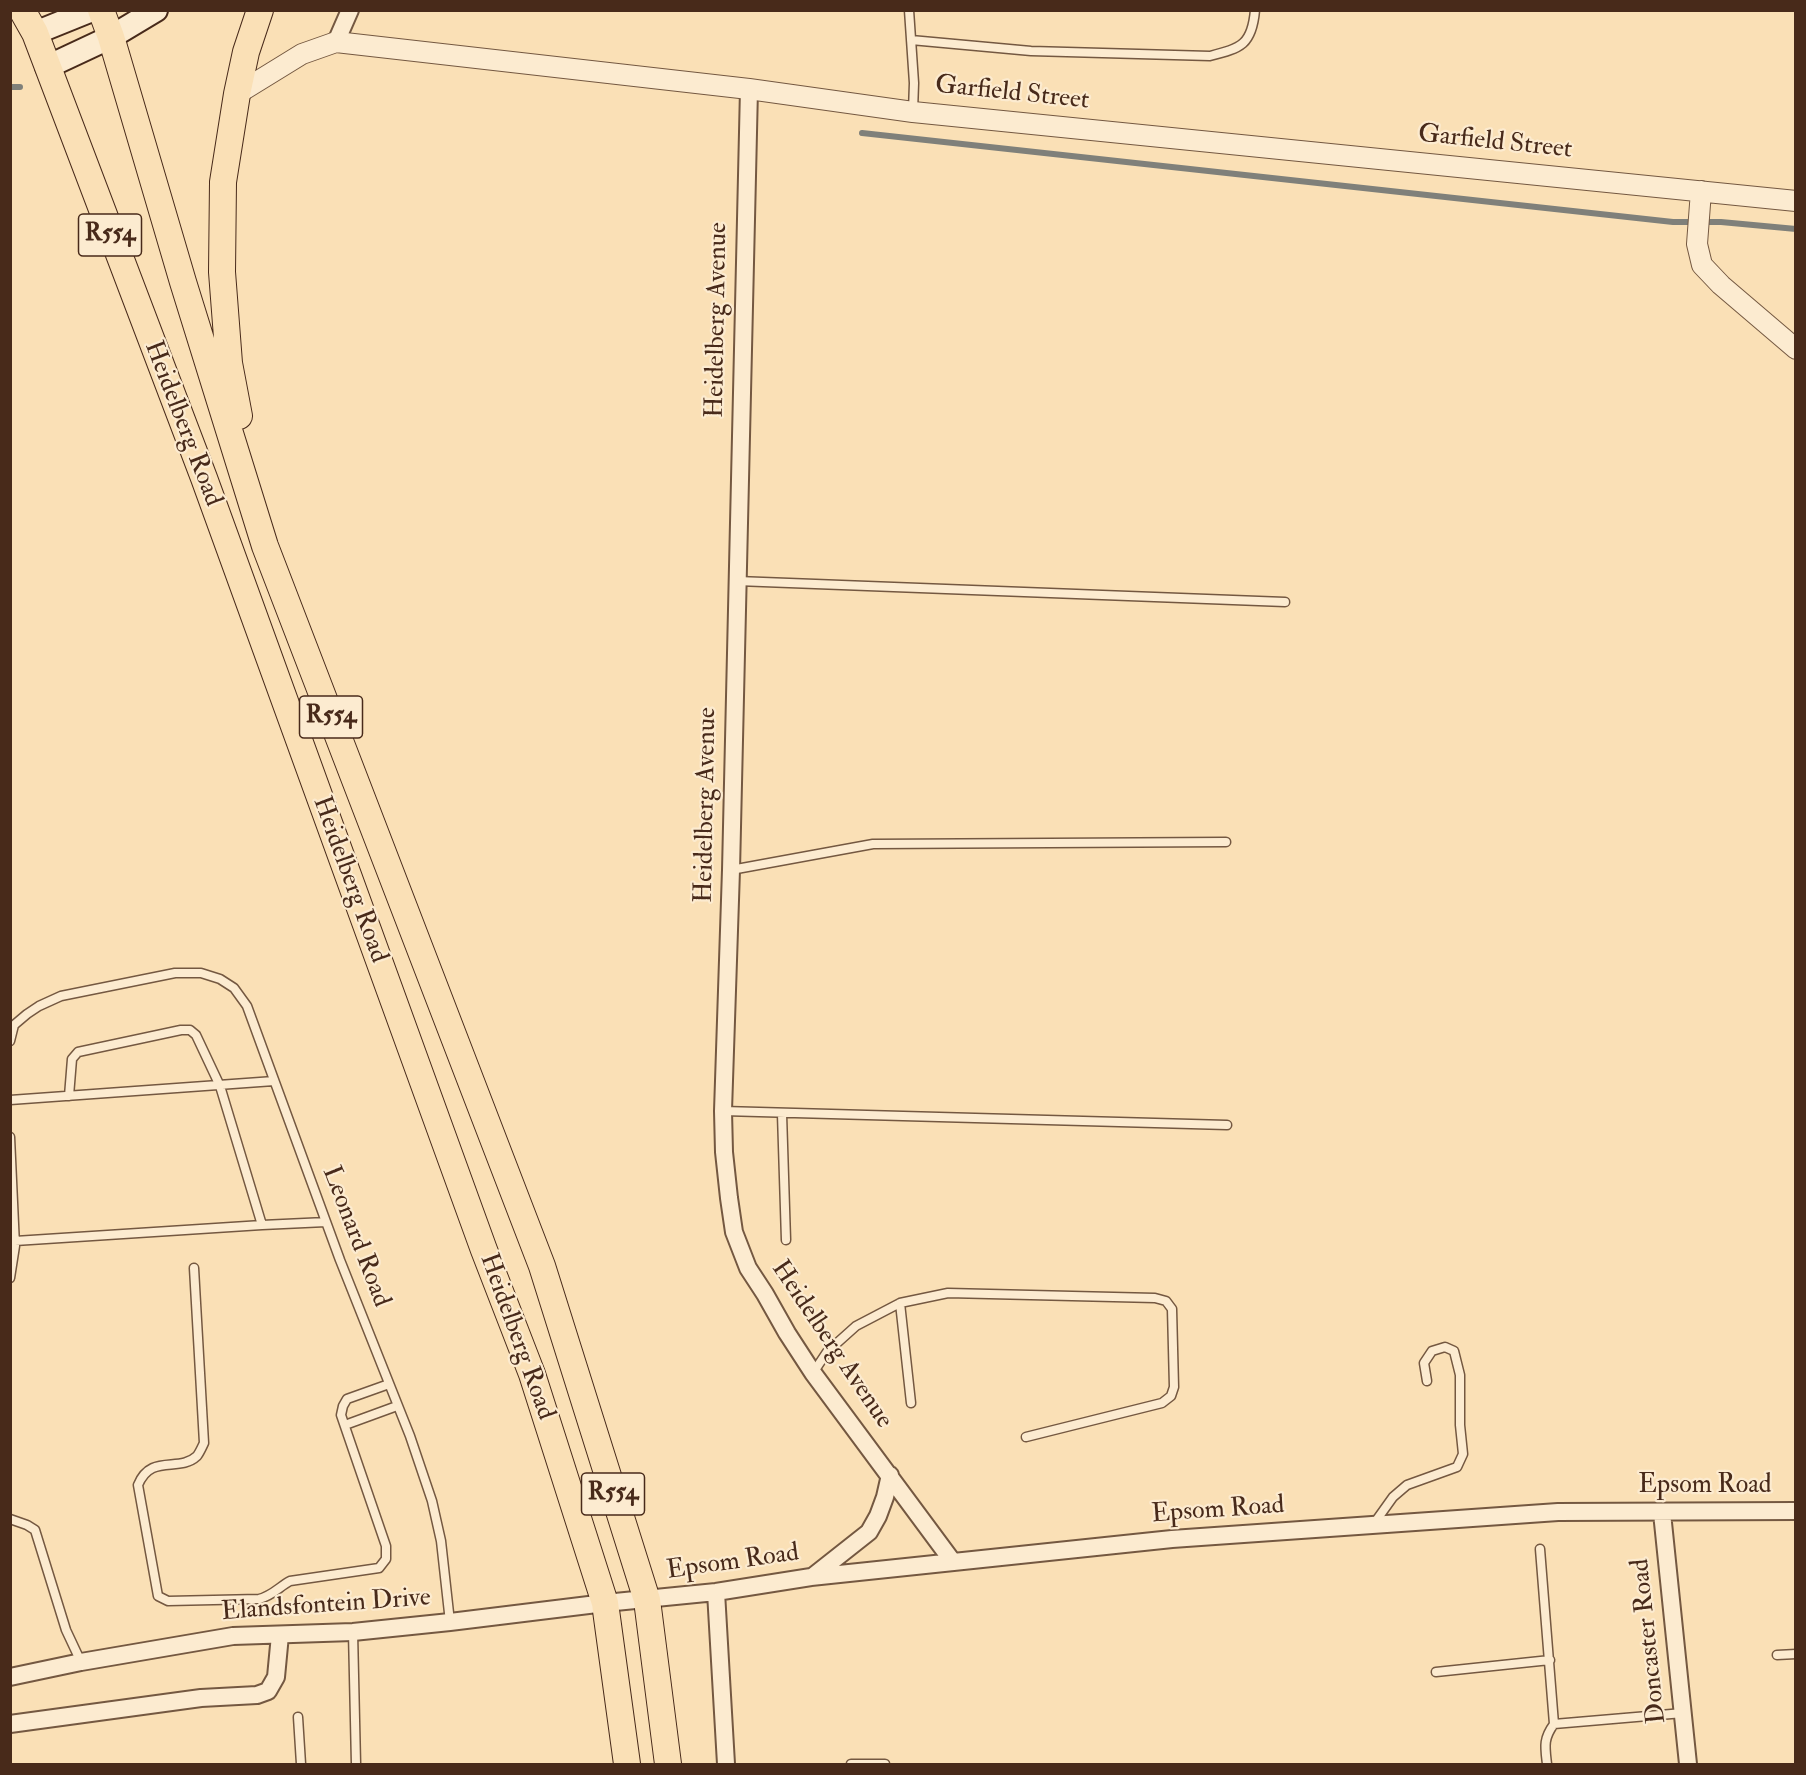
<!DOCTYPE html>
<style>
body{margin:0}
#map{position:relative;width:1806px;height:1775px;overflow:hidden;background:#fae0b6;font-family:"IM FELL Double Pica",serif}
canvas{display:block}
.frame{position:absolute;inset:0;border:12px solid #482a1a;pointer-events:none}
</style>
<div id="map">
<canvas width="1806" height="1775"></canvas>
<div class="frame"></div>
</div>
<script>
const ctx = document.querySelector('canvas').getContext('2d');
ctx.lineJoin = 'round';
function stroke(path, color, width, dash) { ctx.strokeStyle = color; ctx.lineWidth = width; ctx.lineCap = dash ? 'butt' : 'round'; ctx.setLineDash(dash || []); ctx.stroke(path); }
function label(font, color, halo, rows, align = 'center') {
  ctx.font = font + ' "IM FELL Double Pica",serif'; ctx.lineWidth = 4.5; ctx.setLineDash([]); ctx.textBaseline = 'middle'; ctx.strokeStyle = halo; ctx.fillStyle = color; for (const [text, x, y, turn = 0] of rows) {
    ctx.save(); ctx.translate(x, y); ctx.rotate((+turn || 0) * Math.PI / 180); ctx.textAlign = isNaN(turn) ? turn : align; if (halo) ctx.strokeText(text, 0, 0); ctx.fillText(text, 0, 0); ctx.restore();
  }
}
const stream = new Path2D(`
 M10,87H20
 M862,133L1673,222H1721L1796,229`);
const service = new Path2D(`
 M909,10L914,83L913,111
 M911,40L1031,51L1210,56C1241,48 1252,45 1255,10
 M737,581L1285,602
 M731,870L873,844L1226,842
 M10,1041L14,1025L27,1014L39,1006L61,996L175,973H201L220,979L234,988L247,1006L340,1260L410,1436L432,1501L441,1541L450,1622
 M69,1096L72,1059L78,1052L181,1030H190L196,1035L220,1086L262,1225
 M10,1100L274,1081
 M723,1111L1227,1125
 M782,1114L786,1240
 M10,1137L15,1246L10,1278
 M15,1241L262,1225L326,1222
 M194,1268L204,1443C202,1447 200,1452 197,1456C179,1473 151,1453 138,1485L158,1596L168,1601L259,1599C272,1596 279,1587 290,1581L379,1568L386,1559V1546L341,1415L343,1406L347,1399L389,1384
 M900,1303L911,1403
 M813,1373L827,1352L856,1326L900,1303L948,1293L1155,1298L1166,1301L1172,1309L1174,1387L1171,1396L1162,1403L1026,1437
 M345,1425L397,1406
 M10,1519L27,1525L35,1530L66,1630L81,1662
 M1373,1525L1393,1497L1407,1485L1457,1467L1463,1454L1460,1425V1375L1454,1351L1445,1347L1432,1351L1424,1363L1427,1381
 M1540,1549L1554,1724
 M353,1632L356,1764
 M1777,1655L1796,1654
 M1436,1672L1550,1660
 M298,1717L301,1764
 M851,1764H885
 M1547,1764C1545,1747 1543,1739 1554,1724L1683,1713`);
const minor = new Path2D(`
 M336,42L350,10
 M749,89L731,870L723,1111L724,1152L729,1198L734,1232L748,1268L765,1294L787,1333L813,1373L953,1562
 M1662,1513L1688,1764
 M812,1577L869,1532L878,1516L885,1497L890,1475
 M716,1592L726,1764
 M10,1677L81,1662L233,1636L353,1632L450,1622L605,1603L716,1592L811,1577L1172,1539L1558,1512L1796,1511
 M10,1724L201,1698L257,1695L268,1691L276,1677L280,1635`);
const tertiary = new Path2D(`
 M237,94L302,54L336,42L749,89L913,112L1796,201
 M1701,191L1697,244L1702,265L1721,285L1796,349`);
const secondary = new Path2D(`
 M35,33L92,10
 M47,67L111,37L156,10`);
const primary = new Path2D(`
 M22,10L35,33L204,478L484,1250L532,1374L605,1603L627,1764
 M101,10L111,37L183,282L265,546L542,1266L647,1600L668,1764
 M239,416L229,363L222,272L223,182L237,94L246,52L260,10`);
const shields = [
 [110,235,63],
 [331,717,63],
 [613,1494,63]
];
const shieldNames = [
 ["R554",110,235],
 ["R554",331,717],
 ["R554",613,1494]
];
const streetNames = [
 ["Garfield Street",1012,94,6],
 ["Garfield Street",1495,143,6],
 ["Heidelberg Avenue",718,320,-89],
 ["Heidelberg Road",182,424,69],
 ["Heidelberg Avenue",707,805,-89],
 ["Heidelberg Road",349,880,70],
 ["Leonard Road",355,1237,69],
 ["Heidelberg Road",516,1337,70],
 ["Heidelberg Avenue",831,1345,56],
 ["Epsom Road",1705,1486],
 ["Epsom Road",1218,1511,-4],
 ["Epsom Road",733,1563,-8],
 ["Elandsfontein Drive",326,1606,-4],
 ["Doncaster Road",1650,1641,-96]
];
stroke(stream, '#7f807a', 6);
stroke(service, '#745841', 11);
stroke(minor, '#745841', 20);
stroke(tertiary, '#745841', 22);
stroke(secondary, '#482a1a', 26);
stroke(primary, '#482a1a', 28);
stroke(service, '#fcebd0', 8);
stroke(minor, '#fcebd0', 16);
stroke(tertiary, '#fcebd0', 20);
stroke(secondary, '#fcebd0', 22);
stroke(primary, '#fae0b6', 26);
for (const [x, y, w] of shields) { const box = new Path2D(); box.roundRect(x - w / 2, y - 21, w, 42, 4.5); ctx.fillStyle = '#fcebd0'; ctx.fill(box); stroke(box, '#482a1a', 1.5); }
label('bold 24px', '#482a1a', null, shieldNames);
label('26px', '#482a1a', '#fcebd0', streetNames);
</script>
